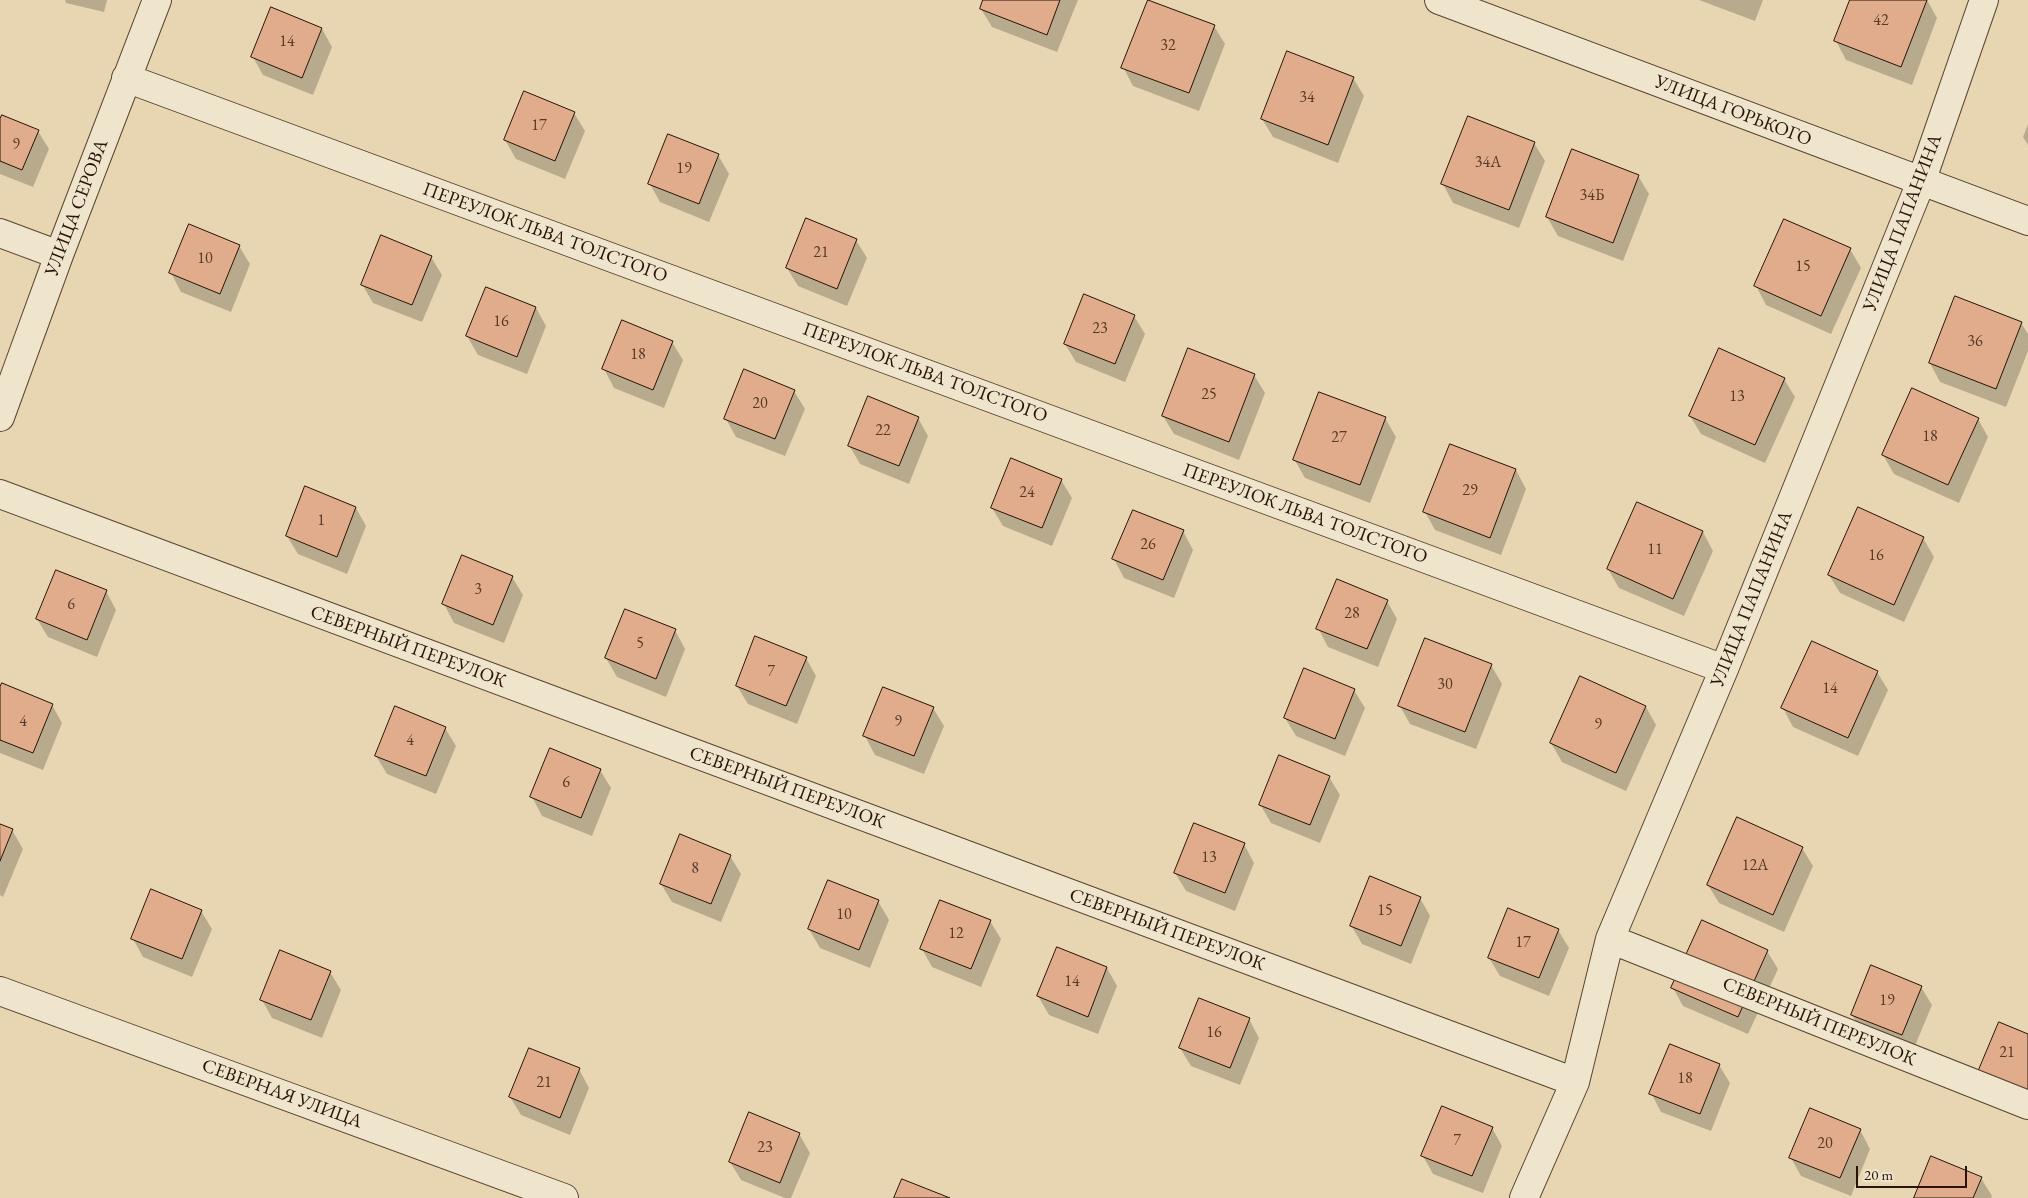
<!DOCTYPE html>
<meta charset="utf-8">
<style>
body{margin:0}
#map{position:relative;width:2028px;height:1198px;overflow:hidden;background:#e7d6b1;font-family:"EB Garamond",serif}
canvas{display:block}
.scale{position:absolute;left:1856px;top:1166px;width:111px;height:22px;box-sizing:border-box;border:2px solid #281305;border-top:0;padding-left:6px;font-size:15px;line-height:18px;white-space:nowrap;color:#281305;-webkit-text-stroke:4px #efe4cc;paint-order:stroke}
</style>
<div id="map">
<canvas width="2028" height="1198"></canvas>
<div class="scale">20 m</div>
</div>
<script>
const ctx = document.querySelector('canvas').getContext('2d');
ctx.lineJoin = 'round';
function fill(path, color) { ctx.fillStyle = color; ctx.fill(path, 'evenodd'); }
function stroke(path, color, width, dash) { ctx.strokeStyle = color; ctx.lineWidth = width; ctx.lineCap = dash ? 'butt' : 'round'; ctx.setLineDash(dash || []); ctx.stroke(path); }
function label(font, color, halo, rows, align = 'center') {
  ctx.font = font + ' "EB Garamond",serif'; ctx.lineWidth = 4; ctx.setLineDash([]); ctx.textBaseline = 'middle'; ctx.strokeStyle = halo; ctx.fillStyle = color; for (const [text, x, y, turn = 0] of rows) {
    ctx.save(); ctx.translate(x, y); ctx.rotate((+turn || 0) * Math.PI / 180); ctx.textAlign = isNaN(turn) ? turn : align; if (halo) ctx.strokeText(text, 0, 0); ctx.fillText(text, 0, 0); ctx.restore();
  }
}
const shadow = new Path2D(`
 M65,0H107L104,12L66,3Z
 M985,0H1078L1057,52L992,27L981,9Z
 M1699,0H1763L1755,21Z
 M1852,0H1927L1937,18L1912,85L1846,60L1836,41Z
 M1214,26L1225,44L1199,111L1133,86L1123,67Z
 M322,29L332,47L313,95L263,75L253,57Z
 M1353,78L1364,96L1338,163L1273,137L1262,119Z
 M574,113L585,131L565,179L516,159L505,140Z
 M0,123L38,131L49,149L33,187L0,174Z
 M2028,124V145L2023,137Z
 M1534,143L1545,161L1519,228L1453,203L1443,184Z
 M718,155L729,174L709,222L660,202L650,184Z
 M1638,176L1649,194L1623,261L1558,236L1547,217Z
 M856,240L867,258L847,306L798,286L787,268Z
 M239,246L250,264L231,312L181,292L171,273Z
 M1850,249L1861,268L1831,334L1766,305L1756,286Z
 M431,257L442,275L422,322L373,303L362,284Z
 M486,289L536,308L546,326L527,374L478,355L467,336Z
 M1134,316L1145,334L1125,382L1076,362L1065,344Z
 M2021,323L2028,334V351L2006,407L1940,382L1930,363Z
 M672,342L683,360L664,408L614,388L604,369Z
 M1254,375L1265,393L1239,460L1174,434L1163,416Z
 M1784,379L1795,397L1765,463L1701,434L1690,416Z
 M794,391L805,409L785,456L736,437L726,419Z
 M918,418L928,436L909,484L860,464L849,445Z
 M1385,418L1396,437L1370,503L1305,478L1294,459Z
 M1978,419L1988,437L1959,503L1894,474L1883,455Z
 M1450,445L1516,470L1526,489L1501,555L1435,530L1425,512Z
 M1061,480L1072,498L1052,546L1003,526L992,508Z
 M1637,503L1703,532L1713,551L1684,616L1619,588L1608,569Z
 M356,508L366,526L347,574L298,554L287,536Z
 M1183,531L1193,550L1174,598L1124,578L1114,559Z
 M1923,538L1934,557L1904,622L1840,593L1829,575Z
 M512,577L523,595L504,643L454,623L444,604Z
 M106,591L116,610L97,657L48,637L37,619Z
 M1387,601L1397,619L1378,667L1328,647L1318,628Z
 M675,630L685,649L666,697L617,677L606,658Z
 M806,658L816,676L797,724L748,704L737,686Z
 M1491,665L1502,684L1476,749L1410,724L1400,706Z
 M1877,672L1888,690L1858,756L1793,727L1783,708Z
 M1580,678L1646,707L1656,725L1626,791L1562,762L1551,743Z
 M1354,690L1365,708L1345,756L1296,736L1285,718Z
 M0,691L52,705L62,723L43,770L0,753Z
 M933,708L944,726L924,774L875,755L865,736Z
 M445,728L456,746L436,794L387,774L376,756Z
 M600,770L611,788L592,836L542,816L532,797Z
 M1329,777L1340,795L1320,843L1271,823L1260,804Z
 M0,826L12,830L23,849L3,897L0,895Z
 M1244,844L1254,863L1235,911L1186,891L1175,873Z
 M1802,848L1813,866L1784,932L1719,903L1708,885Z
 M730,856L741,874L721,922L672,902L661,884Z
 M1420,898L1430,916L1411,964L1362,944L1351,925Z
 M878,901L889,920L870,968L820,948L809,929Z
 M201,911L212,929L192,977L143,957L133,939Z
 M990,921L1001,939L981,987L932,967L922,949Z
 M1558,930L1569,948L1549,996L1500,976L1489,958Z
 M1767,951L1778,969L1748,1034L1683,1006L1673,988Z
 M1107,968L1117,986L1098,1034L1049,1015L1038,996Z
 M330,972L341,990L322,1038L272,1018L262,1000Z
 M1921,987L1932,1005L1912,1053L1863,1033L1852,1015Z
 M1249,1019L1259,1038L1240,1085L1191,1066L1180,1048Z
 M1719,1065L1730,1083L1711,1131L1661,1112L1651,1093Z
 M579,1069L589,1088L570,1135L521,1115L510,1097Z
 M1492,1128L1502,1146L1483,1193L1433,1174L1423,1156Z
 M1860,1130L1870,1149L1851,1196L1801,1176L1791,1158Z
 M799,1134L810,1153L791,1198H785L741,1180L730,1162Z
 M1981,1178L1992,1196L1991,1198H1916Z`);
const building = new Path2D(`
 M983,0H1060L1047,35L980,9Z
 M1148,0L1215,25L1189,93L1121,68Z
 M1850,0H1927L1901,67L1834,41Z
 M271,7L322,28L302,78L251,57Z
 M1287,51L1354,77L1328,145L1261,119Z
 M524,91L575,112L555,161L504,140Z
 M2,115L39,130L22,170L0,161V119Z
 M1468,116L1535,142L1509,210L1441,184Z
 M668,134L719,154L699,204L648,184Z
 M1572,149L1639,175L1613,243L1546,217Z
 M806,218L857,239L837,289L786,268Z
 M1784,219L1851,248L1821,316L1754,286Z
 M189,224L240,245L220,294L169,273Z
 M381,235L432,256L412,305L361,285Z
 M486,287L536,307L517,357L466,336Z
 M1084,294L1135,315L1115,364L1064,344Z
 M1955,296L2022,322L1996,389L1929,363Z
 M622,320L673,341L653,390L602,369Z
 M1188,348L1255,374L1229,442L1162,416Z
 M1719,348L1785,378L1755,445L1689,416Z
 M744,369L795,390L775,439L724,419Z
 M1912,388L1979,418L1948,485L1882,455Z
 M1319,392L1386,417L1360,485L1293,460Z
 M868,396L919,417L899,466L848,446Z
 M1450,444L1516,469L1490,538L1423,512Z
 M1011,458L1062,479L1042,528L991,508Z
 M305,486L356,507L337,557L286,536Z
 M1637,502L1703,531L1673,599L1607,569Z
 M1858,507L1924,537L1894,605L1828,575Z
 M1133,510L1184,530L1163,580L1112,559Z
 M462,555L513,576L493,625L442,604Z
 M56,570L107,590L87,640L36,619Z
 M1337,579L1388,600L1367,649L1316,629Z
 M625,609L676,629L656,679L605,658Z
 M755,636L807,657L786,706L736,686Z
 M1425,638L1492,664L1465,732L1398,706Z
 M1812,641L1878,671L1848,738L1781,708Z
 M1304,668L1355,689L1335,739L1284,718Z
 M1580,676L1646,706L1616,773L1550,743Z
 M2,683L53,704L33,753L0,740V687Z
 M883,687L934,707L914,756L863,736Z
 M395,706L446,727L426,776L375,756Z
 M550,748L601,769L581,818L530,797Z
 M1279,755L1330,776L1310,825L1259,805Z
 M1737,817L1803,847L1773,915L1707,885Z
 M1194,823L1245,843L1225,893L1174,873Z
 M0,824L13,829L0,861Z
 M680,834L731,855L711,904L660,884Z
 M1370,876L1421,897L1401,946L1350,926Z
 M828,880L879,900L859,950L808,929Z
 M151,889L202,910L182,959L131,939Z
 M940,900L991,920L971,969L920,949Z
 M1508,908L1559,929L1539,978L1488,958Z
 M1702,920L1768,950L1738,1017L1671,988Z
 M1057,947L1107,967L1088,1017L1037,996Z
 M280,950L331,971L311,1020L260,1000Z
 M1871,965L1922,986L1902,1035L1851,1015Z
 M1199,998L1250,1018L1230,1068L1179,1048Z
 M1999,1022L2028,1034V1092L1978,1072Z
 M1670,1044L1720,1064L1700,1114L1649,1094Z
 M529,1048L580,1068L560,1118L509,1097Z
 M1442,1106L1493,1127L1472,1176L1421,1156Z
 M1810,1108L1861,1129L1840,1178L1789,1158Z
 M749,1112L800,1133L780,1183L729,1162Z
 M1931,1156L1982,1177L1973,1198H1914Z
 M902,1179L950,1198H894Z`);
const minor = new Path2D(`
 M1439,0L2028,221
 M126,78L1724,669
 M0,233L59,255
 M0,417L59,255L157,0
 M0,494L1575,1082
 M1610,939L2028,1105
 M0,991L564,1198
 M1524,1198L1575,1082L1610,939L1724,669L1921,182L1984,0`);
const numberNames = [
 ["42",1881,21],
 ["14",287,42],
 ["32",1168,46],
 ["34",1307,98],
 ["17",539,126],
 ["9",16,145],
 ["34А",1488,163],
 ["19",684,169],
 ["34Б",1592,196],
 ["21",821,253],
 ["10",205,259],
 ["15",1803,267],
 ["16",501,322],
 ["23",1100,329],
 ["36",1975,342],
 ["18",638,355],
 ["25",1209,395],
 ["13",1737,397],
 ["20",760,404],
 ["22",883,431],
 ["18",1930,437],
 ["27",1339,438],
 ["29",1470,491],
 ["24",1027,493],
 ["1",321,521],
 ["26",1148,545],
 ["11",1655,550],
 ["16",1876,556],
 ["3",478,590],
 ["6",71,605],
 ["28",1352,614],
 ["5",640,644],
 ["7",771,672],
 ["30",1445,685],
 ["14",1830,689],
 ["4",23,722],
 ["9",898,722],
 ["9",1598,725],
 ["4",410,741],
 ["6",566,783],
 ["13",1209,858],
 ["12А",1755,866],
 ["8",695,869],
 ["15",1385,911],
 ["10",844,915],
 ["12",956,934],
 ["17",1523,943],
 ["14",1072,982],
 ["19",1887,1001],
 ["16",1214,1033],
 ["21",2007,1053],
 ["18",1685,1079],
 ["21",544,1083],
 ["7",1457,1141],
 ["20",1825,1144],
 ["23",765,1148]
];
const streetNames = [
 ["УЛИЦА ГОРЬКОГО",1733,111,21],
 ["УЛИЦА СЕРОВА",77,208,-69],
 ["УЛИЦА ПАПАНИНА",1903,223,-69],
 ["ПЕРЕУЛОК ЛЬВА ТОЛСТОГО",545,233,20],
 ["ПЕРЕУЛОК ЛЬВА ТОЛСТОГО",925,373,20],
 ["ПЕРЕУЛОК ЛЬВА ТОЛСТОГО",1305,514,20],
 ["УЛИЦА ПАПАНИНА",1752,599,-68],
 ["СЕВЕРНЫЙ ПЕРЕУЛОК",408,647,20],
 ["СЕВЕРНЫЙ ПЕРЕУЛОК",787,788,20],
 ["СЕВЕРНЫЙ ПЕРЕУЛОК",1167,930,20],
 ["СЕВЕРНЫЙ ПЕРЕУЛОК",1819,1022,22],
 ["СЕВЕРНАЯ УЛИЦА",282,1094,20]
];
fill(shadow, '#0003');
fill(building, '#e1ac8c');
stroke(building, '#281305', 1);
stroke(minor, '#584430', 30);
stroke(minor, '#efe4cc', 28);
label('16px', '#563927', null, numberNames);
label('19px', '#281305', '#efe4cc', streetNames);
</script>
